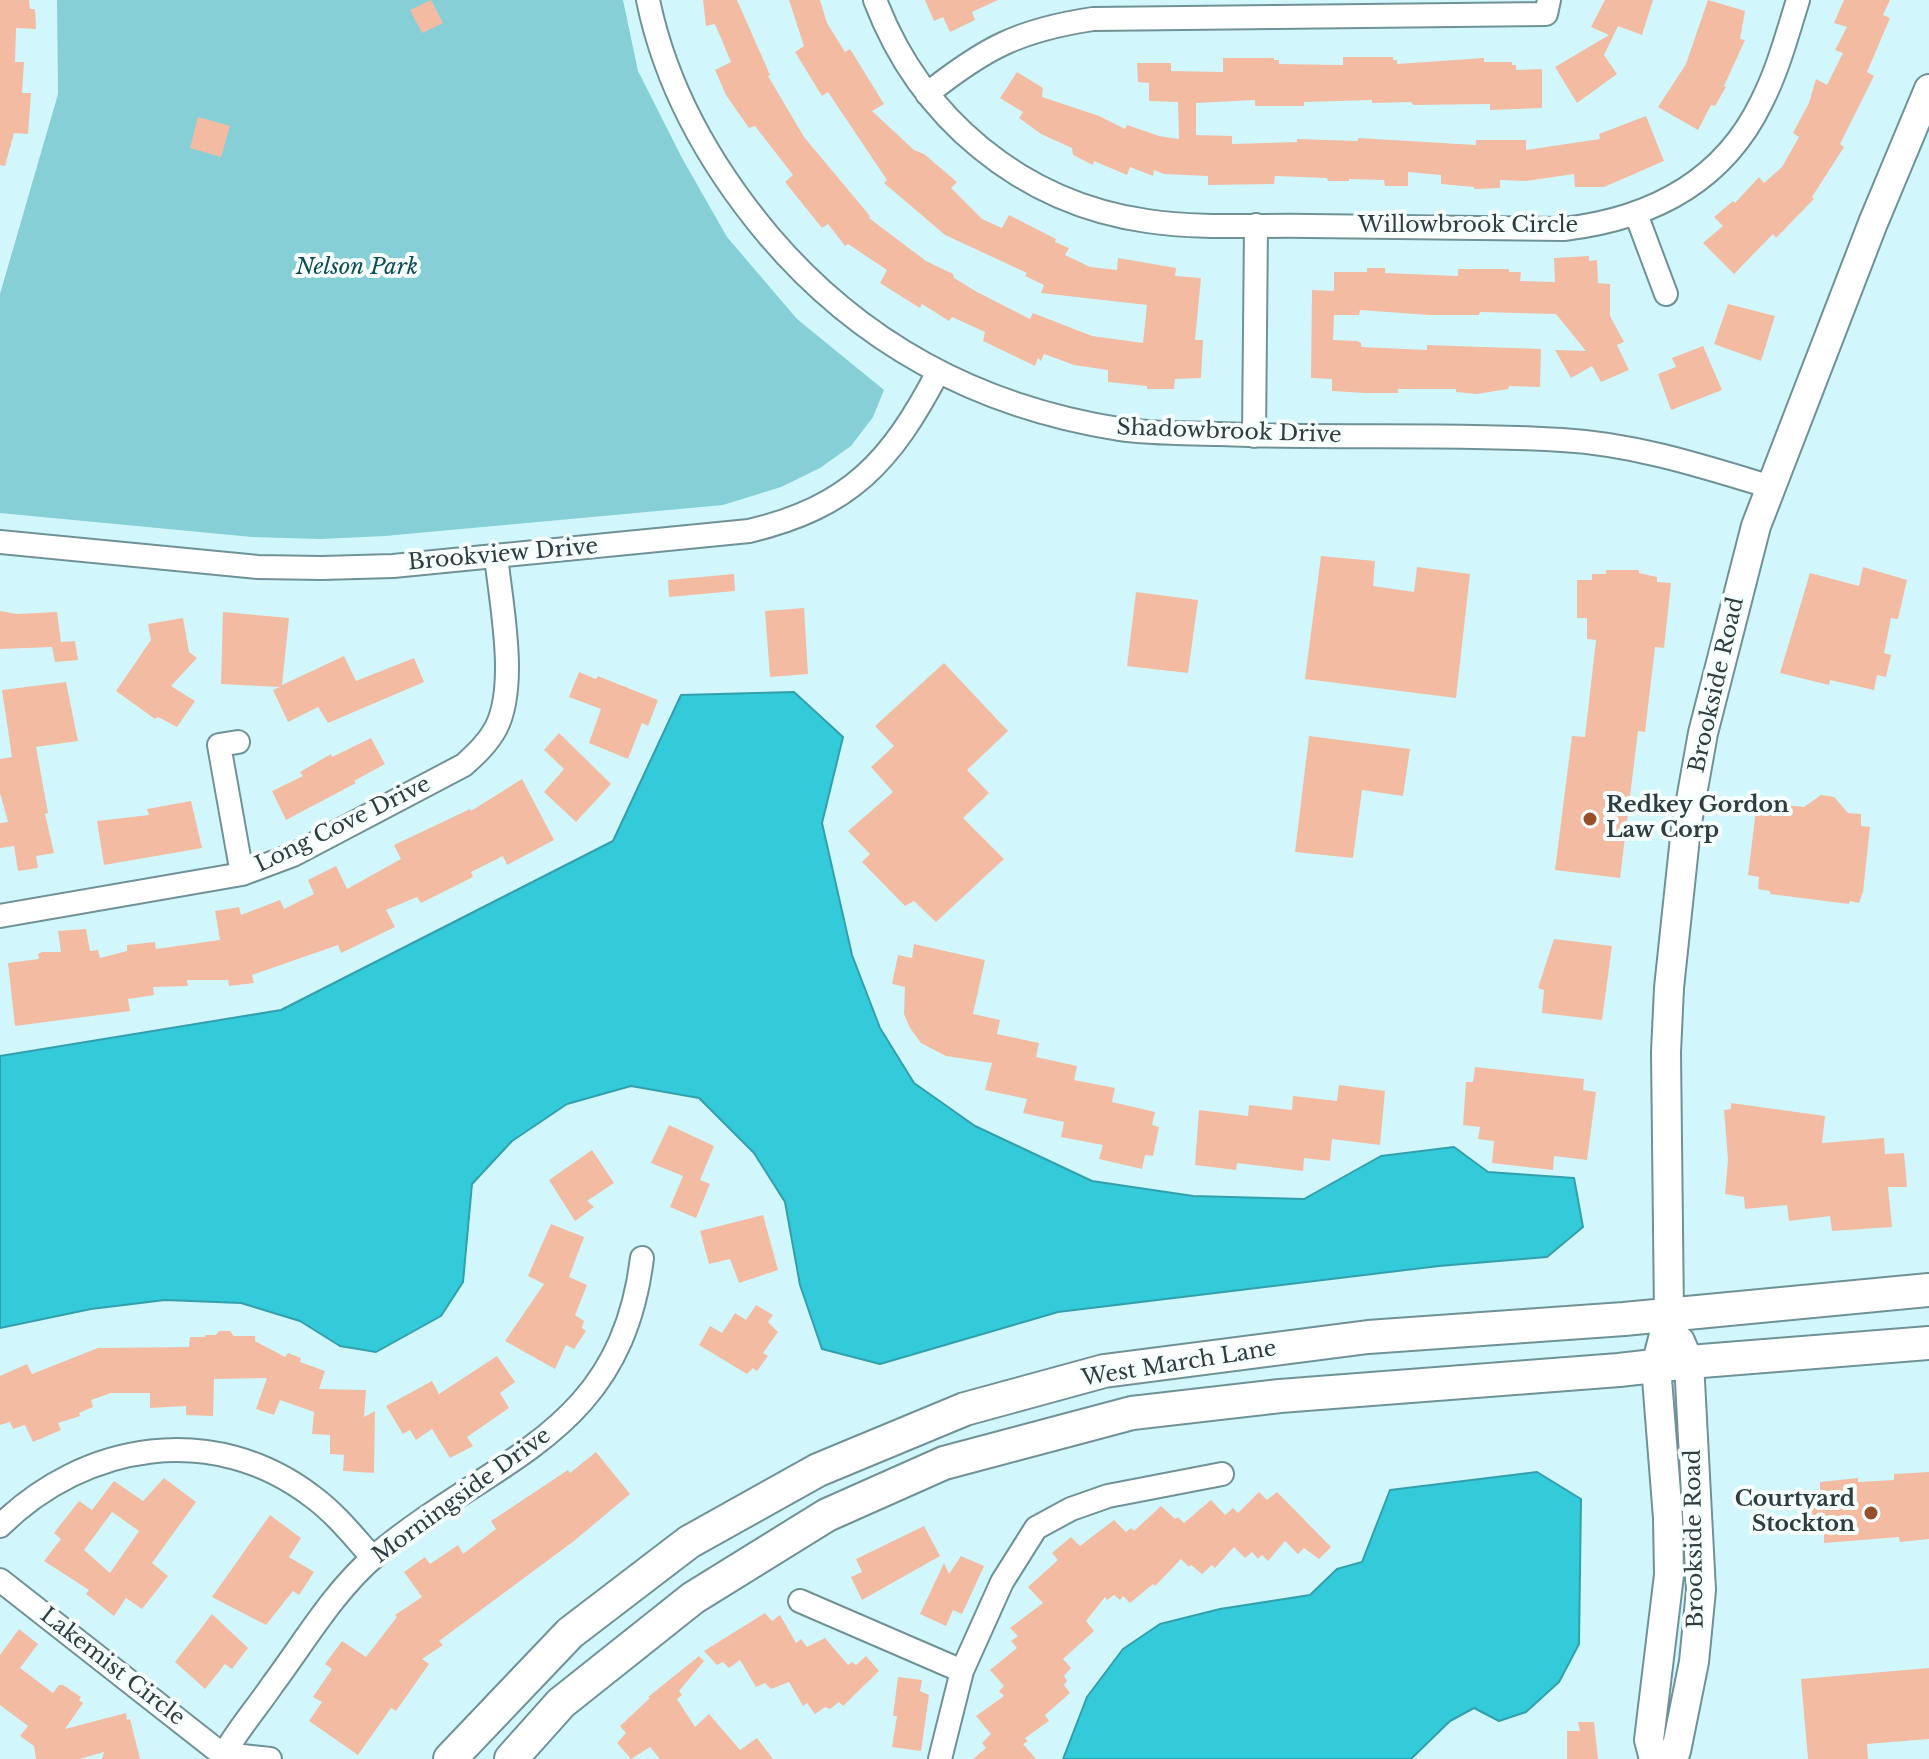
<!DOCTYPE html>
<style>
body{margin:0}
canvas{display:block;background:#d1f7fc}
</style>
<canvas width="1929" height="1759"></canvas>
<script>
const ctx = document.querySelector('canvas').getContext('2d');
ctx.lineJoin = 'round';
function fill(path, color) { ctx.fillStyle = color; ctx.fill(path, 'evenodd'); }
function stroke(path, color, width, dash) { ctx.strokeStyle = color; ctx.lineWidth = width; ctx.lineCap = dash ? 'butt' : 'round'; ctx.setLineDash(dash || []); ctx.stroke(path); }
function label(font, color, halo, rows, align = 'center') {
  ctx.font = font + ' "Libre Baskerville",serif'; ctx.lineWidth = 8; ctx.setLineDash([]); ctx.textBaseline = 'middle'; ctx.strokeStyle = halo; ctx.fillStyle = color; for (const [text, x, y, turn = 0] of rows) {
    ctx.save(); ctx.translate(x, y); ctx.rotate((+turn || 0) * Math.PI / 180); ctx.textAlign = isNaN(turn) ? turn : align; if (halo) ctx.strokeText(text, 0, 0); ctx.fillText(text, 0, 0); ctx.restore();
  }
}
const green = new Path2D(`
 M57,0H623L638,71L682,158L727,237L797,319L884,390L873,417L851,446L820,468L781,487L723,505L385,536L320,539L252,537L0,513V294L58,94Z`);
const water = new Path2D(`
 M794,692L843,737L822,823L852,955L880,1028L914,1083L975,1126L1092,1181L1193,1196L1304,1199L1381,1156L1454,1147L1488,1172L1574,1178L1583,1227L1547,1257L1439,1266L1058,1312L880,1364L822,1349L800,1285L785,1202L754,1153L699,1098L631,1086L567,1104L512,1141L472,1184L463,1282L441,1316L376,1352L340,1346L300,1321L241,1303L165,1300L91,1309L0,1328V1056L281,1010L613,841L681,695Z
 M1537,1472L1581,1499L1579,1644L1559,1682L1526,1712L1499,1721L1474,1708L1450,1721L1411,1759H1063L1087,1697L1123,1649L1160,1624L1220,1609L1310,1595L1337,1569L1362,1562L1390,1490Z`);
const building = new Path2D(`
 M0,0H29L30,9H35L36,29L16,28L15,62H24L22,93H31L28,134L14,133L5,166L0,165Z
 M431,0L443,23L422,33L410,10Z
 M703,0H737L770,75L768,76L804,137L870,216L869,218L926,261L953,274L954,278L977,292L1030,319L1033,313L1092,336L1143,343L1147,305L1041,293L1044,285L1025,276L1027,273L945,235L884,183L887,180L828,92L822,96L795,52L804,46L789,0H820L827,23L845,52L850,49L884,104L872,111L914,150L924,154L957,182L951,188L982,219L1002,228L1009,215L1056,239L1055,242L1069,248L1065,255L1090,267L1117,270L1118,258L1176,268L1175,276L1201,278L1195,340H1203L1201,378L1175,379L1174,389H1147V386L1108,382V370L1074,365L1044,354L1041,361L1038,358L1035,366L983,341L985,332L952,317L949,321L922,304L920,308L880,283L887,270L848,244L845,246L828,224L822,228L785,182L793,175L755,126L749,128L726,95L715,70L731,62L715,24L706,26Z
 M925,0H998L972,12L975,20L950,32L943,17L934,21Z
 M1605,0H1653L1642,35L1618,26L1604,55L1617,74L1577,103L1555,67L1609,35L1591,27Z
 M1708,0L1745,11L1740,39L1745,40L1724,86L1726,87L1715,106L1711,105L1698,130L1658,107L1686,64Z
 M1844,0H1890L1883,15L1890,18L1867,72L1874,76L1840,144L1844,147L1812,197L1814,199L1776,238L1773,234L1734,274L1703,243L1723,226L1714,217L1733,201L1735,203L1759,177L1764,183L1782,167L1799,137L1793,133L1809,103L1816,79L1827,85L1843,53L1835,50L1847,27L1834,23Z
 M1343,57H1393V60H1397V64L1484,58V62H1512V65H1516V70L1542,69V108L1490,110V104L1413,105L1411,102L1372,103V100L1304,102V106H1255V100L1196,103V135L1232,136V144L1297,142V139L1358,141V138L1476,145V140H1526V150L1600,139L1599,134L1646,116L1664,161L1604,187H1575L1574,174L1526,181L1500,180V188L1474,189V187L1441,184V175L1408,172V186H1385L1384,180L1349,179V181H1328L1327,178L1275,176L1274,184L1208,185V176L1164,174L1154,170L1153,176L1130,167L1127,175L1094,161L1093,165L1073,155L1072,148L1041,134L1019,118L1023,112L1000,98L1017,72L1043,88L1042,97L1099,116L1125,129L1127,125L1159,136L1179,139L1178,102L1149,101V83L1138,82L1137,63H1171V71L1223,72V58H1274V60H1279V64L1343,65Z
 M198,117L230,126L221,157L190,148Z
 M1589,256V261L1597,260L1598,283L1610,284V316L1624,342L1617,345L1629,370L1601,382L1592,366L1571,378L1555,350L1586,351L1556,314L1480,312L1479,315H1429L1360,310L1359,315H1334L1333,340L1357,341L1361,343V347L1427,350V345L1541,349L1540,387L1509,386L1508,389L1477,394L1456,392V389H1398V393H1365L1332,391V379L1311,378L1312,290L1334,291V272H1367V268H1385V273L1458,276V269H1509V272H1521L1520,281L1555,282L1554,258Z
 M1728,304L1775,316L1761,361L1714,344Z
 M1703,346L1722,390L1671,410L1658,374L1676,367L1672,358Z
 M1321,556L1375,561L1373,586L1414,592L1417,567L1470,574L1456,698L1305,679Z
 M1863,567L1907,580L1898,619L1891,618L1884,653L1891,655L1886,677L1877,675L1874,690L1830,680L1829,685L1780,673L1810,573L1859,586Z
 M1606,570H1639V573L1657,577V582L1671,583L1664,648L1655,647L1645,732L1638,731L1620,878L1555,870L1572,736L1585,737L1596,640L1587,639V618H1577V580H1592V574H1606Z
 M734,574L735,591L669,597L668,580Z
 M1136,592L1198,600L1188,673L1127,666Z
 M804,608L808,674L770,677L765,611Z
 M0,611L17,614L57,612L61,642L75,641L78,660L55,662L52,647L0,649Z
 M223,612L289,618L282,685L344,656L356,681L414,658L424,682L328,723L318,707L288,722L273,690L280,687L221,684Z
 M183,618L189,652L197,658L171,686L195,701L177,727L158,717L155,719L116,691L151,640L148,624Z
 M944,663L1008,731L967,770L989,793L963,818L1004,859L936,922L914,901L905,906L862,862L870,854L848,831L893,792L871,767L894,746L875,726Z
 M579,672L596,679L598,676L658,700L648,726L642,723L628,759L589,743L601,709L569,697Z
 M66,682L78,741L36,747L48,813L45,814L54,853L36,856L38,868L18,871L14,846L0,848V823L8,822L0,793V759L12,757L2,690Z
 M559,733L611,784L576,822L544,792L564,769L544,750Z
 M1309,736L1410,749L1403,796L1362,790L1353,858L1295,852Z
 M371,738L385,764L354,781L356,783L286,820L272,791L303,776L300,772L331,754L332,757Z
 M522,779L554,840L507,865L503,856L471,872L473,877L421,903L417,897L386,910L395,927L341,953L338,945L252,975L254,983L229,986L228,980H187L188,986L153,987L154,995L128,999L130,1011L15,1026L8,963L39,959L38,954L42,952H61L58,931L86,929L90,951L98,950L100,958L127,951V945L155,942L156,949L220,940L215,911L239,907L241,915L280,900L284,909L314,894L308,880L336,866L347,889L401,859L394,845L470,809L471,811Z
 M1821,795L1834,797L1848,813L1861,814V826L1870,827L1863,892L1859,903L1850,901L1849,904L1770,894V891L1758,889L1759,877L1748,875L1757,802L1804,807Z
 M191,801L202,848L104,865L97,821L149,815L147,809Z
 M1554,939L1612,946L1602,1020L1542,1013L1544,990L1538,988Z
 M914,944L985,960L973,1014L1000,1020L997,1034L1039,1043L1036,1057L1077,1066L1074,1080L1115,1088L1112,1102L1155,1112L1152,1125L1159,1127L1153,1156L1145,1155L1142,1169L1099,1159L1103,1145L1061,1137L1064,1122L1023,1113L1027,1099L985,1090L992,1063L946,1056L921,1043L910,1028L904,1014L905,987L892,984L898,955L912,958Z
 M1475,1067L1584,1079L1583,1090L1596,1092L1587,1160L1554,1156L1553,1170L1492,1163L1494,1141L1478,1139L1480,1127L1463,1125L1466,1082H1473Z
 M1339,1085L1385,1091L1380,1145L1332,1139L1330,1161L1304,1158L1303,1171L1237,1163L1236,1170L1195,1165L1199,1110L1248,1116L1249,1105L1292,1110L1293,1096L1337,1101Z
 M1731,1103L1825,1116L1822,1143L1884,1138L1885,1154L1904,1153L1907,1187H1888L1892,1227L1832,1231L1830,1216L1789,1221L1787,1205L1745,1209L1744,1197L1725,1194L1728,1160L1724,1110L1731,1109Z
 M669,1125L714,1146L700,1180L710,1184L696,1218L670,1207L683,1176L651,1163Z
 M592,1150L614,1183L587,1201L594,1207L575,1221L549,1180Z
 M763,1215L778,1270L739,1283L730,1259L709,1264L700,1231Z
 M551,1224L584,1237L569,1277L587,1285L575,1315L584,1321L582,1328L586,1331L574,1349L566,1345L555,1369L505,1341L544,1284L528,1276Z
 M756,1305L773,1315L768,1322L778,1332L763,1353L768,1356L757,1371L753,1368L747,1374L699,1345L710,1326L722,1333L735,1313L746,1320Z
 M219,1331H230L234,1336H255V1341L285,1357L288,1353L301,1358L300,1362L325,1371L319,1389L366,1390L364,1417L375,1411L374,1473L343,1471L344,1455L330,1454V1435L312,1434L314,1412L280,1400L274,1415L256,1409L267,1378L214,1379L213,1416L186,1415V1406L150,1408V1393H111L91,1400L93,1407L79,1413L80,1416L58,1423L61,1430L33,1442L25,1425L13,1429L10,1422L0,1425V1376L27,1364L32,1374L98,1348L189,1347L190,1337H205V1335H216Z
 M497,1356L515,1382L500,1393L509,1408L467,1437L473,1446L450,1458L432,1429L416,1440L410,1430L403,1434L386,1406L432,1381L439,1394Z
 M596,1452L630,1494L574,1541L439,1641L443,1645L422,1659L429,1664L396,1711L391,1708L358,1755L309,1721L322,1702L313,1697L332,1669L325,1664L342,1641L366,1657L397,1617L395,1615L422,1597L404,1572L425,1557L430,1564L458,1545L463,1554L496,1529L491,1521L568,1470L570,1473Z
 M1929,1472V1539L1900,1542L1899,1537L1824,1543V1534L1814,1535L1810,1491H1820V1482L1858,1478V1482L1894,1480V1474Z
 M164,1478L196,1502L152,1563L168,1576L142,1609L126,1598L114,1616L86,1594L89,1590L44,1561L61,1539L54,1533L79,1501L92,1510L114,1481L143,1501ZM112,1512L139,1531L110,1573L84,1550Z
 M1259,1492L1267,1500L1277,1492L1331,1547L1319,1559L1304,1548L1298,1554L1285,1541L1268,1561L1262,1555L1258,1559L1252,1552L1245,1558L1234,1547L1215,1568L1212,1565L1202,1574L1191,1565L1189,1567L1181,1559L1155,1586L1153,1584L1130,1603L1123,1596L1120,1600L1114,1595L1107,1600L1105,1597L1086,1621L1094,1631L1063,1659L1071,1668L1064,1676L1067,1681L1064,1685L1070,1693L1045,1715L1049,1721L1025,1738L1028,1741L1023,1744L1036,1759H973L986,1748L982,1743L991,1734L976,1716L1004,1696L999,1691L1004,1686L990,1670L1017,1648L1011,1641L1018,1636L1010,1628L1043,1603L1028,1587L1058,1560L1052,1553L1071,1537L1080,1546L1114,1520L1126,1532L1131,1528L1134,1531L1161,1506L1175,1519L1178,1517L1184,1523L1211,1500L1225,1515L1233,1508L1238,1513Z
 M270,1515L301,1538L289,1557L314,1572L299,1595L293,1591L266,1625L212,1597Z
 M924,1526L940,1556L862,1600L851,1577L862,1572L856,1559Z
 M961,1556L984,1566L962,1614L953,1610L946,1626L920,1614L944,1563L949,1574Z
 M765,1613L772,1621L780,1615L796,1643L801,1639L807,1647L825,1638L848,1665L852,1662L856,1665L866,1656L879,1671L843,1706L839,1702L830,1709L825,1707L815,1714L807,1703L803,1706L789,1682L771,1689L765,1683L756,1687L740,1660L729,1668L723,1662L717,1665L704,1651Z
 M212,1614L248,1648L232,1669L225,1664L205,1689L175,1662Z
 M19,1629L38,1644L20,1668L53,1693L59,1685H63L81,1697L79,1700L83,1703L65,1729L126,1713L127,1720L130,1719L140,1759H102L104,1752L79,1759H36L34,1746L20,1736L28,1726L0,1705V1655Z
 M699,1656L704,1661L679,1691L682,1695L677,1699L695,1727L709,1714L740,1750L757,1738L773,1759H660L650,1747L631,1759L617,1743L626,1733L620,1726L650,1698L648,1697Z
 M1929,1668V1739L1867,1744L1868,1759H1808L1801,1679Z
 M898,1677L922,1680L920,1691L929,1695L921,1751L892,1747L897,1716H893Z
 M1578,1722H1594L1598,1759H1567V1731H1580Z`);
const minor = new Path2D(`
 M648,0C666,88 712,168 769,236C861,344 980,407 1119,429C1152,434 1187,433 1220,434C1334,439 1448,433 1562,440C1634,444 1702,466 1771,487
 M875,0C920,118 1021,203 1147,221C1201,229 1257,225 1310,226C1395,227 1480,228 1564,229C1649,219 1722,183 1761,103C1778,70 1787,35 1798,0
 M927,94C985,48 1019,30 1093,19L1546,14L1549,0
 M1636,214L1666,294
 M1254,436L1256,225
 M0,542L258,567L322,568L393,566L749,531C850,507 891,462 938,372
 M238,742L219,745L242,874
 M0,916L242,874L293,855L464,765C476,754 488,743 496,728C518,685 501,604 496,556
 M0,1526C85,1442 214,1421 313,1497C336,1514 354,1537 373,1558
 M0,1580L228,1759
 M800,1601L962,1671
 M224,1754L270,1759
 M221,1759C235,1733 256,1709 273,1684C305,1641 334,1591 375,1556C494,1456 620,1437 642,1258
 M940,1759L962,1671L1002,1582L1036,1528L1071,1509L1108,1496L1222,1474`);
const tertiary = new Path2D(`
 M1654,1759L1649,1740L1669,1575L1668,1518L1656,1366L1669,1315L1666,1052L1669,988L1686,828L1703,733L1756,526L1873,223L1929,89
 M1665,1759L1676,1751L1694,1662L1701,1590L1689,1362L1680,1341`);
const secondary = new Path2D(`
 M450,1759L570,1633L689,1542L818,1470L965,1409L1104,1371L1368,1337L1624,1319L1929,1290
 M511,1759L561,1703L693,1598L827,1515L944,1463L1132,1413L1280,1396L1619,1370L1689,1362L1929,1343`);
const markers = [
 [1590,819,8,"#964f29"],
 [1871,1513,8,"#964f29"]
];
const streetNames = [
 ["Willowbrook Circle",1468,226],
 ["Shadowbrook Drive",1229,432,2],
 ["Brookview Drive",503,555,-5],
 ["Brookside Road",1717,685,-77],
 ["Long Cove Drive",343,825,-26],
 ["West March Lane",1179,1364,-9],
 ["Morningside Drive",462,1496,-36],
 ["Brookside Road",1695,1539,-91],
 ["Lakemist Circle",112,1667,38]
];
const parkNames = [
 ["Nelson Park",357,268]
];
const poiNames = [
 ["Redkey Gordon",1606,806],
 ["Law Corp",1606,831],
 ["Courtyard",1855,1500,"right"],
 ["Stockton",1855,1525,"right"]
];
fill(green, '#86cfd7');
fill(water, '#33cada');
stroke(water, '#32a0ac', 2);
fill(building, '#f3bca2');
stroke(minor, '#709297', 26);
stroke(tertiary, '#709297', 32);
stroke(secondary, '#709297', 36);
stroke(minor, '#fff', 22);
stroke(tertiary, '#fff', 28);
stroke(secondary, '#fff', 32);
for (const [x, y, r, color] of markers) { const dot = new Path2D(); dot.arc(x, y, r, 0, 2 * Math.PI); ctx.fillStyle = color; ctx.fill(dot); stroke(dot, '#f6fefe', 3); }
label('22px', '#2e3d3f', '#f6fefe', streetNames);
label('italic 22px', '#0d4d53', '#f6fefe', parkNames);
label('bold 22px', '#2e3d3f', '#f6fefe', poiNames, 'left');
</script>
